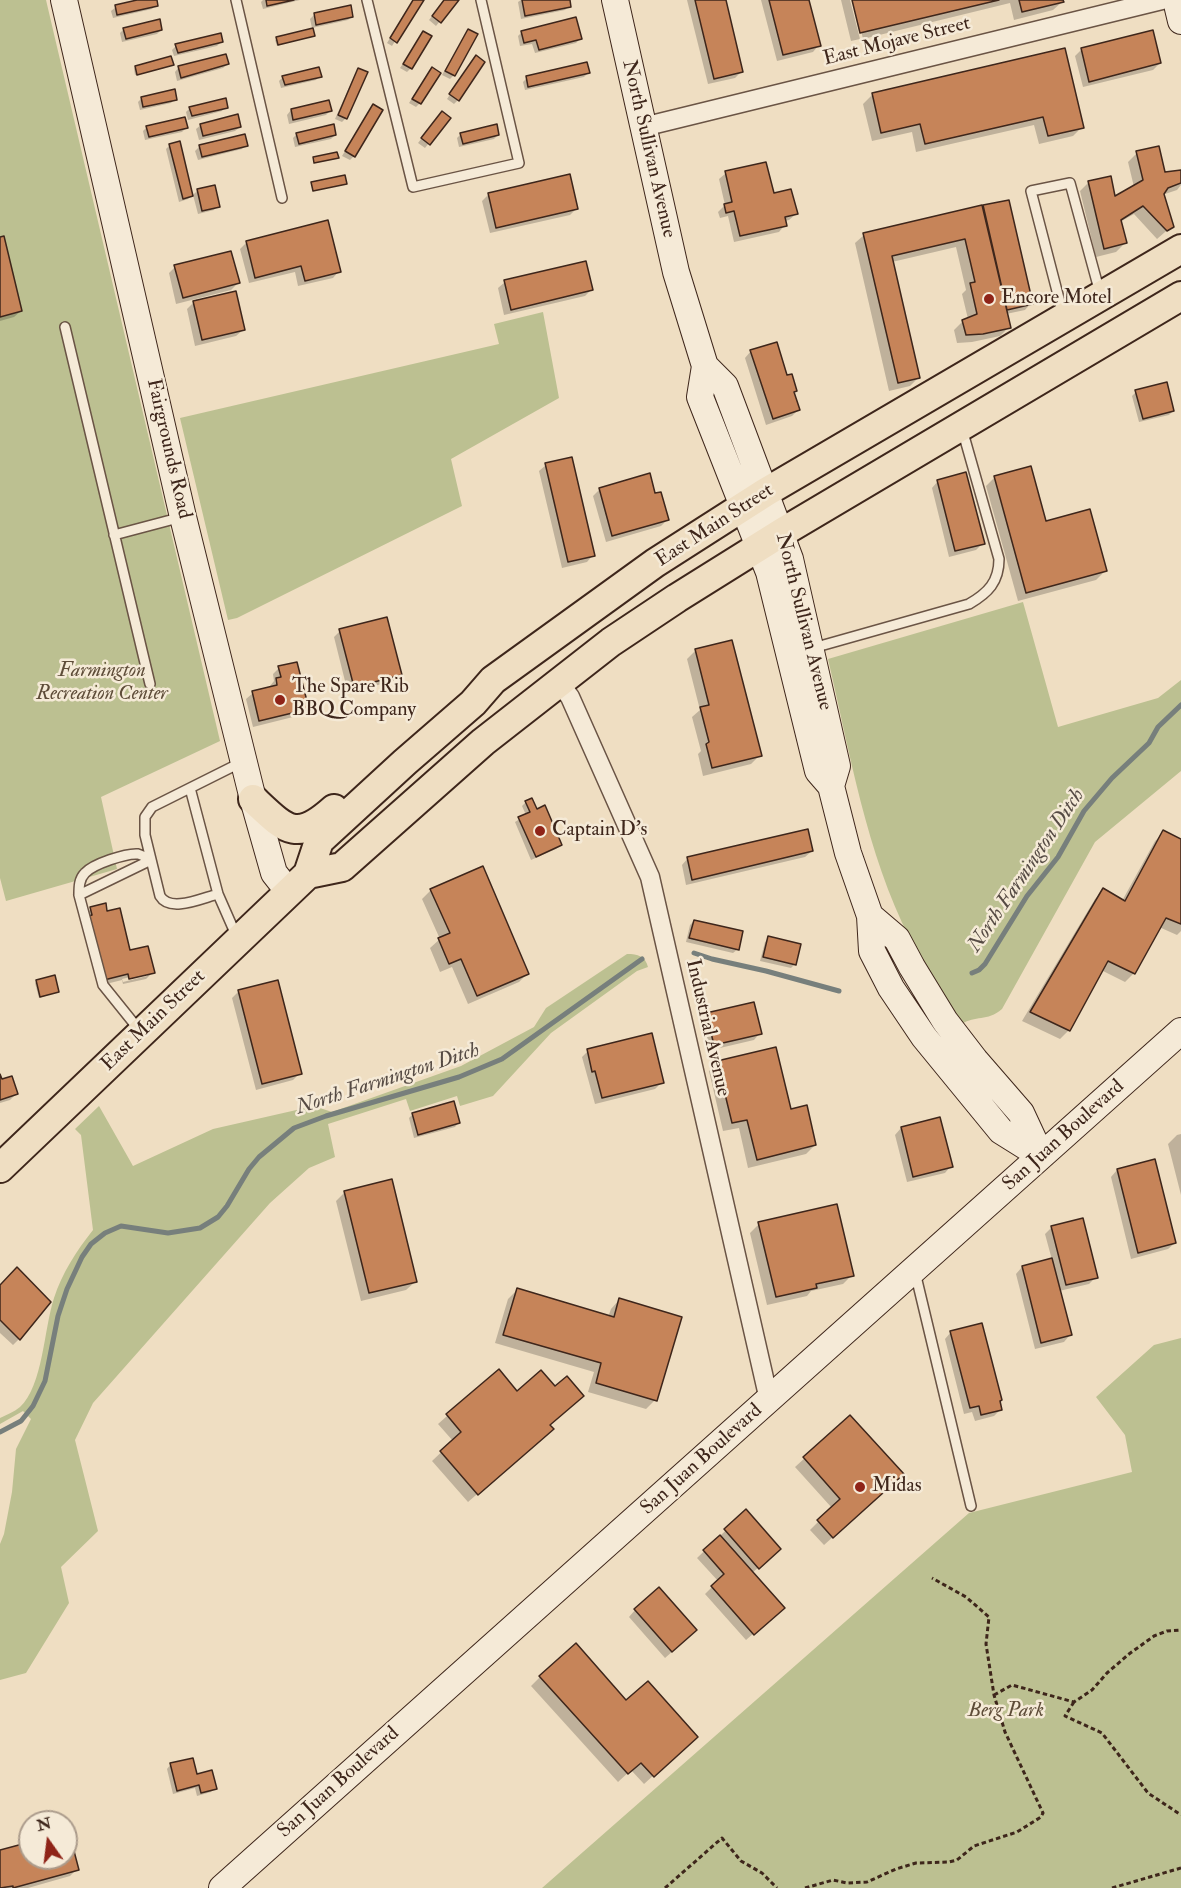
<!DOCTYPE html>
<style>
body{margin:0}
#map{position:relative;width:1181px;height:1888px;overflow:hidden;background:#efdec2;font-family:"IM FELL Double Pica",serif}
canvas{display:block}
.north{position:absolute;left:18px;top:1810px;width:60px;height:60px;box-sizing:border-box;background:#f5ead7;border:2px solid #ac9c8c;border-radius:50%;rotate:346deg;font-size:16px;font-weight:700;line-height:24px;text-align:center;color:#3e261b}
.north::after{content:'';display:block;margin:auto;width:21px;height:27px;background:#8f2418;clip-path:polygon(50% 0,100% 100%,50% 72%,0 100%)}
</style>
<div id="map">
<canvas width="1181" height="1888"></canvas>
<div class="north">N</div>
</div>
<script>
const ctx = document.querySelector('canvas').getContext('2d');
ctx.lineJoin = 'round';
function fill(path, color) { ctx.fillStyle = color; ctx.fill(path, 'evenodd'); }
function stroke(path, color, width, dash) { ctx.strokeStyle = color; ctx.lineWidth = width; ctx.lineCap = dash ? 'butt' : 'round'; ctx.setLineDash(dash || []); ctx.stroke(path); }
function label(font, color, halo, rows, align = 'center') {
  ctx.font = font + ' "IM FELL Double Pica",serif'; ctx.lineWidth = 5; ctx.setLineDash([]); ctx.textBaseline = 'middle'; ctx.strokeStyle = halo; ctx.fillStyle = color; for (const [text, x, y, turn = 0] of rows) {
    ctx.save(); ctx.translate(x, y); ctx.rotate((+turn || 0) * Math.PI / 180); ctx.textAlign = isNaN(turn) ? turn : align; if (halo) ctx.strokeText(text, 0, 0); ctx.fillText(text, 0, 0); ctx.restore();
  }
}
const green = new Path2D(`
 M0,0H46L220,741L101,797L117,869L6,901L0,878Z
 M543,312L559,398L451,459L462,506L237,618L228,620L180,418L499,344L494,324Z
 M1023,602L1058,727L1158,698L1181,680V771L1095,842L1002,1009C987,1022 975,1015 962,1024C945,996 924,968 910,939C866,852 850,753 828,659Z
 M627,954C638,954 645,956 648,967L637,971L551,1033L493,1096L460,1106L457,1096L410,1111L406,1099L328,1124L335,1157L309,1168L270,1203L93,1403L75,1440L98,1531L61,1567L69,1603L26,1673L0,1680V1544L4,1534L12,1492L16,1449L31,1419L23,1411L0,1424V1418C6,1415 14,1412 20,1407C43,1386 44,1328 54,1298C62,1273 77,1250 93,1230L81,1135L75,1129L99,1106L133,1166L213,1129L314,1106L332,1112L461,1066L534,1027L546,1008Z
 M1181,1338V1888H542L969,1513L1132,1472L1125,1435L1096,1397L1154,1345Z`);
const shadow = new Path2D(`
 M144,0H155L156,5L152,9L113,18L111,11L116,7Z
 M263,0H300L263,9L261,2Z
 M413,0H421L392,46L387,43Z
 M445,0H457L436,26L429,20Z
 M521,0H568L569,6L565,10L521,19L518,2Z
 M687,0H724L742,71L735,78L708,84Z
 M761,0H808L819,45L813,52L777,61Z
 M841,0H850L860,39L851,41Z
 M854,0H1062V2L1053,10L1014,20L1010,3L863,39Z
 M314,15L352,16L348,20L312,28L310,19Z
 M124,29L161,30L157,34L122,42L120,33Z
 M468,30L454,75L450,79L442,75Z
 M424,32L411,68L407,72L400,68Z
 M522,32L580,39L576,43L535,53L532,44L520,46L518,36Z
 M313,35L277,46L275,40L277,39Z
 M221,42L217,46L174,56L172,50L176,46Z
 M1082,49L1160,63L1153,70L1083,87L1075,56Z
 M1064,50L1082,127L1073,136L1039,144L1034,125L916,152L912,132L872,141L863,104L872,95Z
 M472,61L458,100L454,104L447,99Z
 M228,64L223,68L177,81L175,72L179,67Z
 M172,65L135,75L134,69L135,67Z
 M359,70L346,118L342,122L335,119L355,74Z
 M428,73L420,103L416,107L409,103Z
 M588,73L584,77L525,90L523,82L527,78Z
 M320,76L316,80L281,88L279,81L283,77Z
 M142,98L175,99L171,103L140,110L138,102Z
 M373,106L354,156L350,160L342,156Z
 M226,107L222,111L188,120L186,112L190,108Z
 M291,110L330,111L326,115L289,124L287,115Z
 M438,117L449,118L425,148L418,143Z
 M201,125L240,127L235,131L199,140L196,129Z
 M147,127L186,128L182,132L145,140L143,131Z
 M297,134L335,135L331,139L295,147L293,138Z
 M461,134L498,135L494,139L459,147L457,138Z
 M170,145L192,195L188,199L179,202L166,149Z
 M246,145L242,149L198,160L195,151L200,146Z
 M1137,153L1164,173L1181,172V185L1177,190L1162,195L1172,226L1157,239L1134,214L1120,222L1125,243L1116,252L1096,257L1080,191L1089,182L1114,198L1134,187L1128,162Z
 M726,173L773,195L796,214L789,220L785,221V225L779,232L734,242L728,216L720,218L718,212L725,205L719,179Z
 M214,187L218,206L214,210L198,214L193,195L197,191Z
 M489,194L577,208L570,215L490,233L482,201Z
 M984,207L1031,303L1025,310L1006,314L1009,327L1000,336L972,342L957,343L954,330L963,321L968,319L962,294L966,290L956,247L892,262L919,377L910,386L889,391L855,243L864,235L982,209Z
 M0,239L21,311L14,317L0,321Z
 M247,242L339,271L333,278L298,286L295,272L249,283L240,249Z
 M175,267L238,283L231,290L176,304L169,273Z
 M505,282L591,290L585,296L504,315L498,288Z
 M197,299V301L243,330L236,336L195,346L187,309Z
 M751,351L793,393L798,410L792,416L766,425L745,358Z
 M1136,392L1173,411L1169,415L1139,422L1132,396Z
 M546,465L593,555L587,562L562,568L539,471Z
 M649,475L654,495L667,520L661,526L606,542L593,496L599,490Z
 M995,477L1045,523L1105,571L1096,580L1018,601L986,486Z
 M938,481L983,543L976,550L949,557L932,488Z
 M340,631L400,675L393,681L348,693L334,637Z
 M696,650L760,755L751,764L703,776L698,754L701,751L692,717L700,710L687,659Z
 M279,668L307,708L301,715L253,727L246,699L253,693L270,688V686L274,681L273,674Z
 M526,802L536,811L561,845L556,849L531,860L515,822L526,815L522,806Z
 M1164,832L1181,841V931L1177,935L1159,927L1134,973L1125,982L1101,970L1069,1030L1060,1039L1022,1021L1095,899L1104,890L1122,901L1155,841Z
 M812,851L805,857L686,885L682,865L688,858Z
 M431,890L528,973L519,982L468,1004L452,967L440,972L430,948L440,939L422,899Z
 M91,909L106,913L129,952L153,972L146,979L123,984L122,980L98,986L83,924L84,915ZM147,973V976L123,982L122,979Z
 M694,921L738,949L733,953L686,942L690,925Z
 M769,938L795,964L791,968L760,961L765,942Z
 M37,981L58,992L39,998L35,983Z
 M239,991L300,1073L293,1080L256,1090L232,998Z
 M707,1014L760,1033L754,1040L707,1051L700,1021Z
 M588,1051L662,1082L655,1089L595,1104L582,1057Z
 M718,1062L790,1111L815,1145L806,1154L748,1168L739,1128L723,1131L709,1071Z
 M0,1079L16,1094L10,1100L0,1103Z
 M413,1114L459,1122L455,1127L414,1138L409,1118Z
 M901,1128L951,1166L945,1173L907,1182L895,1135Z
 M1181,1134V1195L1168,1144L1177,1135Z
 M1117,1170L1175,1243L1168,1249L1131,1259L1111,1177Z
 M345,1192L415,1282L406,1290L361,1301L336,1201Z
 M759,1224L852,1275L843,1284L811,1291L807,1296L767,1305L750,1233Z
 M1052,1227L1096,1277L1089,1284L1059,1291L1070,1335L1064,1342L1035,1349L1016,1274L1022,1267L1052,1260L1045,1234Z
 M0,1287L19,1339L13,1345L0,1333Z
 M517,1290L608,1317L611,1309L619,1300L655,1400L646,1409L588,1392L594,1372L495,1343L508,1299Z
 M951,1332L999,1402L1001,1409L994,1416L975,1421L972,1412L964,1414L945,1339Z
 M498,1371L549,1425L543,1437L468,1502L432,1461L453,1441L438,1424Z
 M850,1417L893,1483L824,1545L810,1530L832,1508L795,1467Z
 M746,1511L773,1555L752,1573L776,1614L746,1640L705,1594L718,1581L697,1558Z
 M635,1610L689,1637L665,1658L629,1617Z
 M540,1677L626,1702L687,1745L644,1784L631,1770L618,1782L531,1686Z
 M171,1764L196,1776L215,1788L211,1792L197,1796L195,1788L173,1794L167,1769Z
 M66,1835L77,1869L70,1876L28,1888H0V1851L30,1844V1858H66Z`);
const stream = new Path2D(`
 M694,953L712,959L766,971L839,991
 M972,973L979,970L985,964L1027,896L1058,857L1084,811L1112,778L1149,743L1158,727L1181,705
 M0,1432L21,1421L33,1406L45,1381L58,1316L67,1289L82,1257L91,1244L105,1233L121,1226L168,1233L200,1228L218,1217L227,1206L249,1169L259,1157L294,1128L326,1116L459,1077L502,1059L642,959`);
const building = new Path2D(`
 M137,0H157L158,6L117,15L115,5Z
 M266,0H294L267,6Z
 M413,0H424L397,43L390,38Z
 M444,0H459L441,23L432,16Z
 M522,0H570L571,7L525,16Z
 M695,0H726L743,72L714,79Z
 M769,0H809L821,46L783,55Z
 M852,0H999L860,33Z
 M1019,0H1063L1064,2L1022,12Z
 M351,5L353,17L316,25L314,13Z
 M576,17L582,39L539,50L536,40L524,43L521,31Z
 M160,19L162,30L126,39L123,28Z
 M313,28L315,36L278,45L276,37Z
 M468,29L478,34L455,76L445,71Z
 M1153,30L1161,63L1089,82L1081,48Z
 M423,31L432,36L412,69L403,64Z
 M221,33L223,42L178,53L175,44Z
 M1065,48L1084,128L1048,136L1043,117L925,144L920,124L881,133L872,93Z
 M226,54L229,64L181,78L178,66Z
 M476,55L485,62L459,101L449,94Z
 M171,56L174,65L137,75L135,66Z
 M587,62L590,73L528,87L526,76Z
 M319,67L322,77L285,85L282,76Z
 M432,67L441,73L421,104L412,99Z
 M358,68L368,72L347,119L338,115Z
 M175,89L177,100L143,107L141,97Z
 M226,98L228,108L192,116L189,107Z
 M329,100L332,111L293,120L291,109Z
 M373,104L383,110L355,157L345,151Z
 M442,111L451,118L430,145L421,138Z
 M238,114L241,127L203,136L200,124Z
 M185,117L188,128L149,137L146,126Z
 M334,124L336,135L299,144L296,133Z
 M497,124L499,135L463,144L460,133Z
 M245,134L248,146L202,157L199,145Z
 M180,141L193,196L183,199L169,144Z
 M1159,146L1165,172L1181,170V183L1168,188L1164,194L1174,227L1167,231L1143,206L1121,220L1127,243L1104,249L1088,181L1111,176L1115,196L1143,180L1136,151Z
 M337,152L339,158L314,163L313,157Z
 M766,162L774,193L791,189L798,214L785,217L787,226L740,236L734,211L726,213L724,204L732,202L725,171Z
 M570,174L578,209L496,228L488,193Z
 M345,175L347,184L313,191L311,182Z
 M215,185L220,207L202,211L197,189Z
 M1009,200L1033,304L1007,310L983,205Z
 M982,205L1011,328L983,334L966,335L962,320L977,314L970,283L975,282L965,239L892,256L920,378L898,383L863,233Z
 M328,220L341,272L305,281L301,266L255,278L246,241Z
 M4,236L22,311L0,317V237Z
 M231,251L240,283L183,298L174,265Z
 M586,261L593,290L511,310L504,280Z
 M236,291L245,330L202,340L193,301Z
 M777,342L787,375L792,374L797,391L794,392L800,410L773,419L750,350Z
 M1167,382L1174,411L1143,419L1135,390Z
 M572,457L595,556L568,562L545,463Z
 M1031,466L1046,521L1090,509L1107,571L1026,593L994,476Z
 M966,472L985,544L955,551L937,480Z
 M650,473L655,493L661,492L669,520L612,536L599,488Z
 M387,617L402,675L354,687L339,629Z
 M732,640L762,756L712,768L706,744L709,742L700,707L709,705L695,649Z
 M297,662L309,709L259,721L252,691L277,685L276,678L281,677L278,666Z
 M532,798L537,809L545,805L562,845L536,857L518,817L530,812L525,801Z
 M808,829L813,851L692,880L687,857Z
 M1163,830L1181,839V924L1166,918L1135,974L1108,961L1070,1031L1030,1012L1103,888L1125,901Z
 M483,866L529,974L477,996L461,959L449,964L438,938L450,933L430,889Z
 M106,903L107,911L120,908L130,950L148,946L155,973L129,979L128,974L104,980L89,916L92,915L90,907Z
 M694,920L743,931L739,950L689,938Z
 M768,936L801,944L796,965L763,957Z
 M55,975L59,992L40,997L36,980Z
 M278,980L302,1074L262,1084L238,990Z
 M754,1002L762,1034L714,1045L706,1013Z
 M652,1033L664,1083L602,1098L595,1071L592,1072L587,1049Z
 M776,1047L791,1109L807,1105L816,1145L757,1160L747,1120L732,1123L717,1061Z
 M0,1074L2,1079L12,1076L18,1094L0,1100Z
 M454,1101L460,1123L418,1135L412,1113Z
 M940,1117L953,1167L913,1177L901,1127Z
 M1155,1159L1176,1243L1138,1253L1117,1169Z
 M392,1179L417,1282L369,1293L344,1191Z
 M837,1204L854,1276L816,1284L817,1288L776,1297L758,1222Z
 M1083,1218L1098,1278L1066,1285L1051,1226Z
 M1052,1258L1072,1335L1041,1343L1022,1266Z
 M17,1267L51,1302L20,1340L0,1320V1285Z
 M517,1288L614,1317L619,1298L682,1317L657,1401L596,1383L601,1363L503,1335Z
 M982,1323L1002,1400L1000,1401L1002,1410L981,1415L979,1406L970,1408L950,1331Z
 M499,1369L517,1391L541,1370L555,1386L567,1376L584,1396L550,1425L554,1429L478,1495L440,1451L461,1432L446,1414Z
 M850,1415L904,1474L833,1538L817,1520L840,1499L803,1457Z
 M746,1509L781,1549L759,1569L724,1529Z
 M720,1535L785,1608L754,1635L711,1586L724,1574L703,1550Z
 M659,1587L697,1630L672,1652L634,1609Z
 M576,1643L626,1700L648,1681L698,1737L654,1777L641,1763L628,1774L539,1676Z
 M193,1758L197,1774L212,1770L217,1789L201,1793L199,1785L177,1791L170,1763Z
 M69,1832L79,1870L13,1888V1886L0,1888V1850L30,1842V1858H66V1833Z`);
const path = new Path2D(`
 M994,1695L1012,1685L1074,1702L1092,1690L1107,1673L1129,1654L1154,1636L1167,1631L1181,1630
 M1074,1702L1065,1716L1102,1733L1148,1793L1181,1815
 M665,1888L722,1838L741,1861L762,1873L777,1888
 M805,1888L833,1880L847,1883L867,1882L896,1869L916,1863L949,1862L957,1860L974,1846L1017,1832L1041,1817L1043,1813L1005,1732L994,1695L986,1644L989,1617L966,1597L932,1578
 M1112,1888L1181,1868`);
const lane = new Path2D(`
 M236,0L282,198
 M367,0L413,187L519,163L481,0
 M1063,314L1031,191L1070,183L1100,293
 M65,327L150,684
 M114,535L182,517
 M813,648L969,604C988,593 999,582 999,559L962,429
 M190,788L218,894
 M79,895C79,887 79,879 85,873C93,864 126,853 138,854C142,855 147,858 151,860
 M236,935L218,894C202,898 170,913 160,896L145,835V817L152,807L242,762
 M140,1031L103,985L79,895L151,860
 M915,1272L971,1506`);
const street = new Path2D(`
 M643,127L1162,0
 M558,681L570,697L650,877L769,1400`);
const secondary = new Path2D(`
 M64,0L183,517L253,799L274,873L289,892
 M615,0L676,272L705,366L700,397L769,572L818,771L831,786L848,853L870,916L872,951L891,988L924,1037L1001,1131L1041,1156
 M1176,0L1181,21
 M705,366L725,386L790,559L837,766L831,786
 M870,916L897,939L912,967L945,1021L975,1060L1021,1113L1041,1156
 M222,1888L1181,1031`);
const primary = new Path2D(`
 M253,799C286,830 296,843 334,809
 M308,874L342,867L483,742L611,642L677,598L781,533L1181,296
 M0,1168L308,874L319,841L405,762L473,703L493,680L655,563L766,492L1181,249`);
const markers = [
 [989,299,6,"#8f2418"],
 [280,700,6,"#8f2418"],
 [540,831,6,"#8f2418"],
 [860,1487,6,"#8f2418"]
];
const streetNames = [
 ["East Mojave Street",897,42,-14],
 ["North Sullivan Avenue",648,149,77],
 ["Fairgrounds Road",168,449,77],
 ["East Main Street",715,526,-33],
 ["North Sullivan Avenue",803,622,76],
 ["East Main Street",154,1021,-44],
 ["Industrial Avenue",707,1028,77],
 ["San Juan Boulevard",1064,1136,-42],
 ["San Juan Boulevard",702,1460,-42],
 ["San Juan Boulevard",339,1783,-42]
];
const poiNames = [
 ["Encore Motel",1001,299],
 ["The Spare Rib",292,688],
 ["BBQ Company",292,711],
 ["Captain D's",552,831],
 ["Midas",872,1487]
];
const parkNames = [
 ["Farmington",102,672],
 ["Recreation Center",102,695],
 ["Berg Park",1006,1712]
];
const waterNames = [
 ["North Farmington Ditch",1027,871,-56],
 ["North Farmington Ditch",388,1080,-18]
];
fill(green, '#bcc091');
fill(shadow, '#0003');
stroke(stream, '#777f7c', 5);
fill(building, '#c68459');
stroke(building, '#3e261b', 1.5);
stroke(lane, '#6a5445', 12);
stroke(street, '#6a5445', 21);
stroke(secondary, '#3e261b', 28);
stroke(primary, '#3e261b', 32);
stroke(path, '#3e261b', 3, [4.5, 3]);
stroke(lane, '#f5ead7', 9);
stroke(street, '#f5ead7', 18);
stroke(secondary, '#f5ead7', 26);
stroke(primary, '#efdec2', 28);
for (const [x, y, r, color] of markers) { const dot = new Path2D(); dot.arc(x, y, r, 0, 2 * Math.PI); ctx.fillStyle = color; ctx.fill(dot); stroke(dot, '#f5ead7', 2); }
label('20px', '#3e261b', '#f5ead7', streetNames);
label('20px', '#3e261b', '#f5ead7', poiNames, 'left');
label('italic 20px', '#5e4c38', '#f5ead7', parkNames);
label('italic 21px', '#564b44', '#f5ead7', waterNames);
</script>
